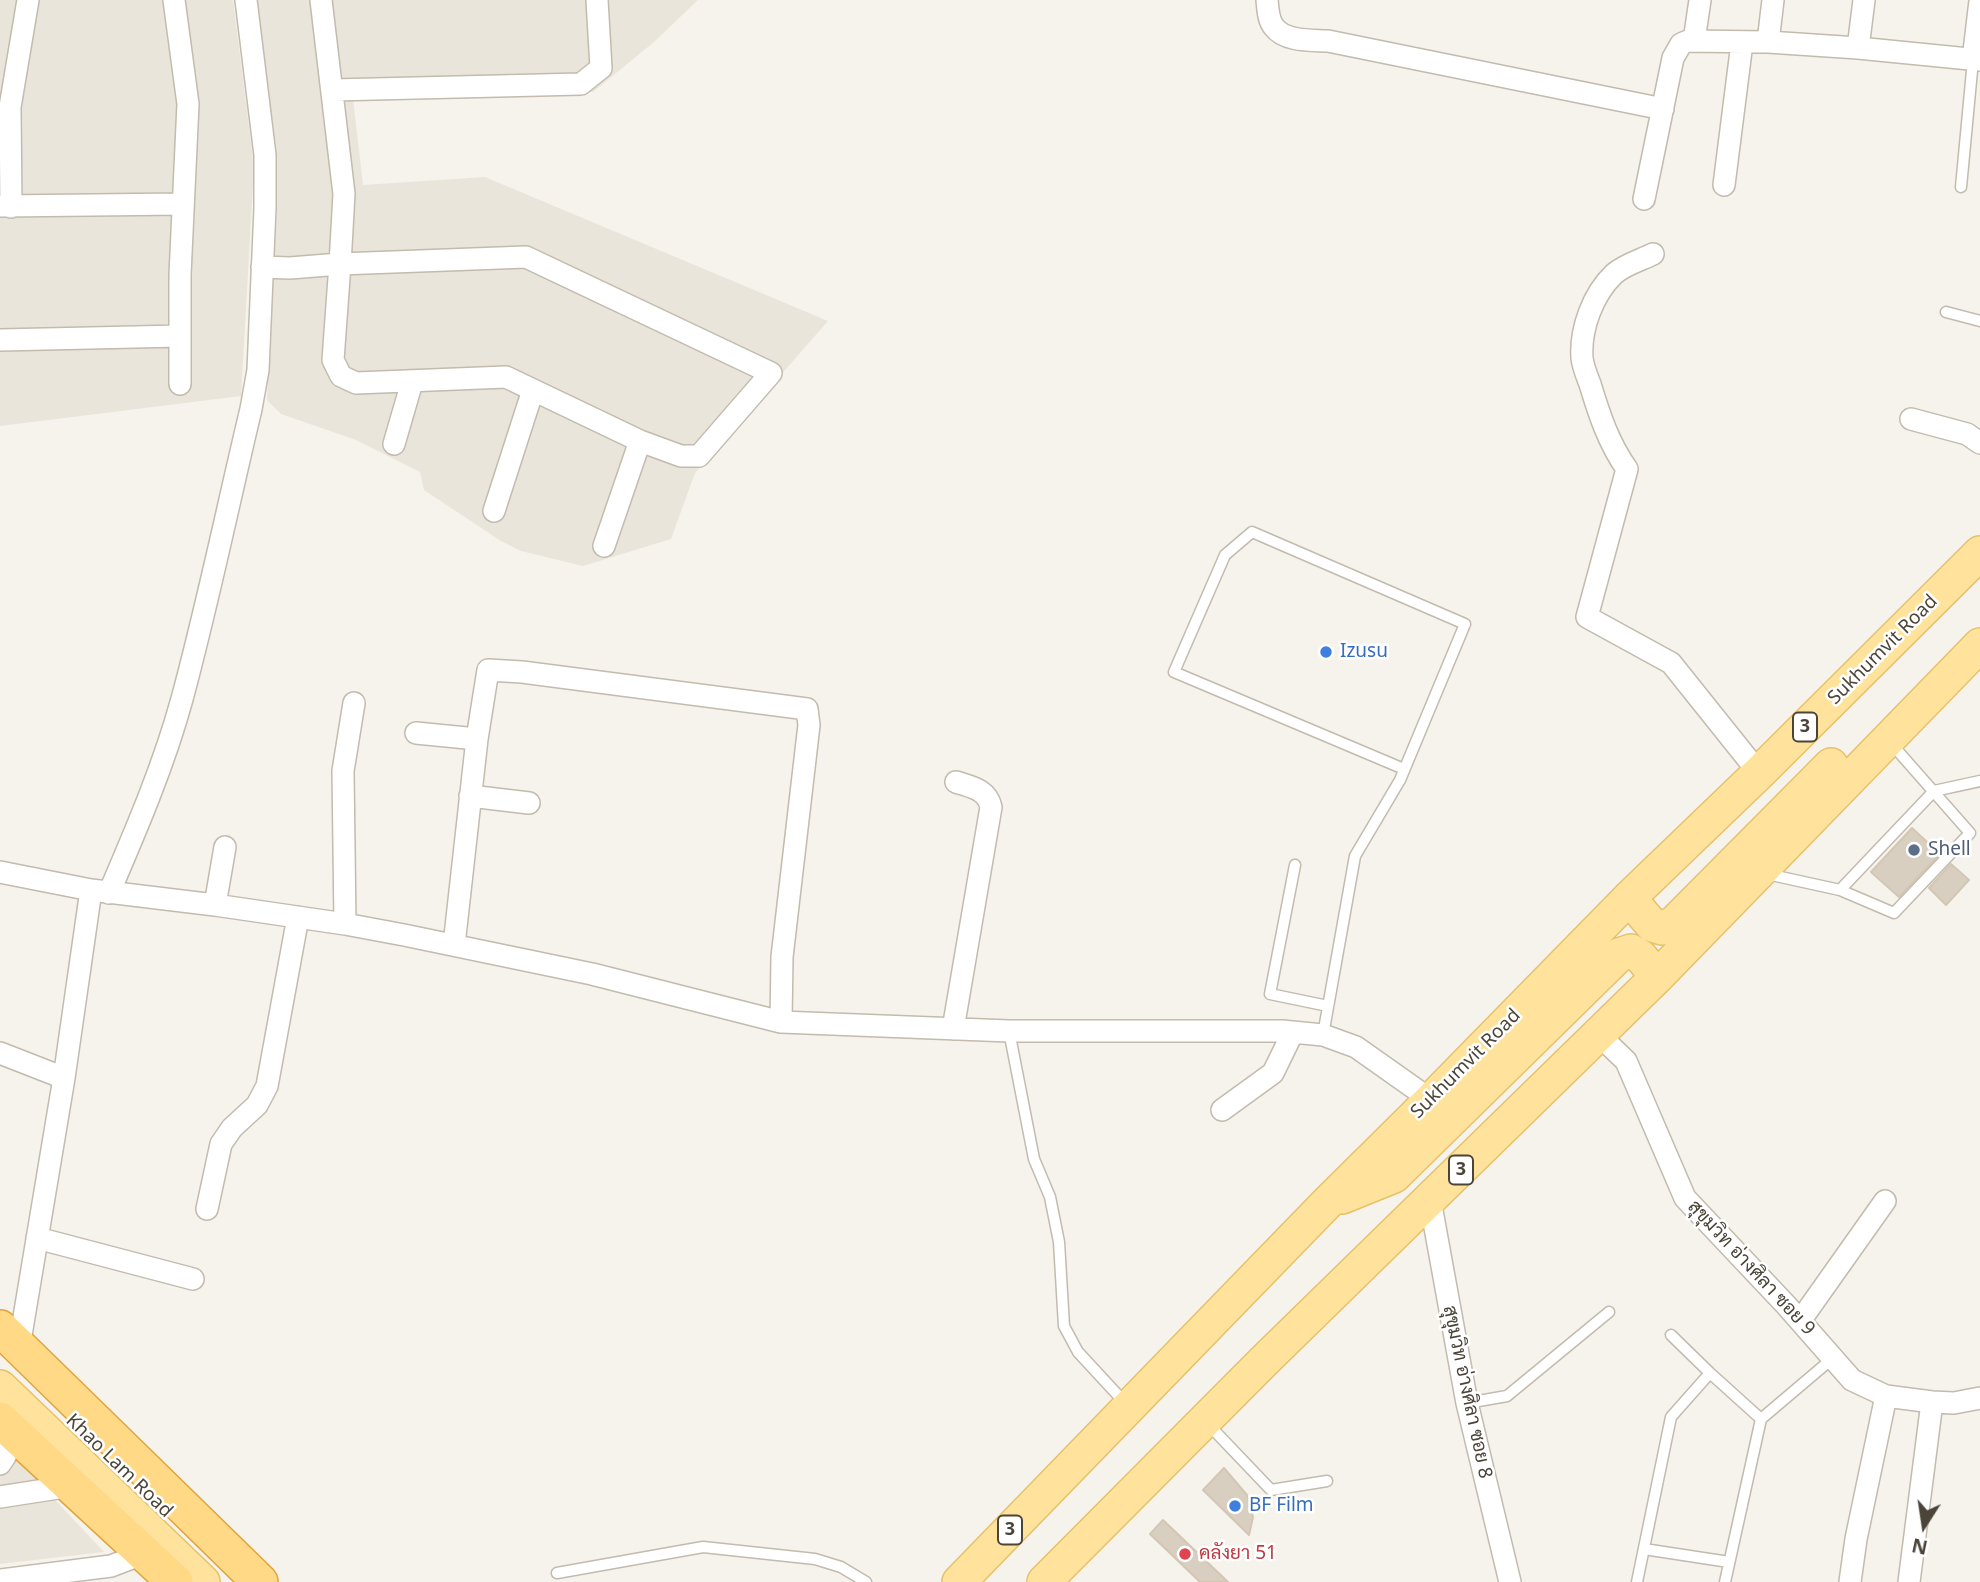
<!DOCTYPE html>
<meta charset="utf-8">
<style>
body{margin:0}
#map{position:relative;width:1980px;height:1582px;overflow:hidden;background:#f6f3ec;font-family:"Noto Sans",sans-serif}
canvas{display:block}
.north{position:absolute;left:1889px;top:1491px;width:70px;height:70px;-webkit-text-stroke:5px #fff;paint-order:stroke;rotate:192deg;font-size:19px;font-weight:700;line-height:28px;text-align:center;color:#4b4439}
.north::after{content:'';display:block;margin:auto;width:24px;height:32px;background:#4b4439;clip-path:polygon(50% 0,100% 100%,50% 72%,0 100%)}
</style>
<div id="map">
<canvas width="1980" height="1582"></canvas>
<div class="north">N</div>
</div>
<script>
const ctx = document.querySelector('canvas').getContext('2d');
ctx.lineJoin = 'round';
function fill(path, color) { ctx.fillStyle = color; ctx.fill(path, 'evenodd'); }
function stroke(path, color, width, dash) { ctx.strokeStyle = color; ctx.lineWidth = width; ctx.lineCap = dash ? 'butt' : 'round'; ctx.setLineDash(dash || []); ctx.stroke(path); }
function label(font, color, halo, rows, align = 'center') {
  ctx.font = font + ' "Noto Sans",Sarabun,sans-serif'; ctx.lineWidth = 5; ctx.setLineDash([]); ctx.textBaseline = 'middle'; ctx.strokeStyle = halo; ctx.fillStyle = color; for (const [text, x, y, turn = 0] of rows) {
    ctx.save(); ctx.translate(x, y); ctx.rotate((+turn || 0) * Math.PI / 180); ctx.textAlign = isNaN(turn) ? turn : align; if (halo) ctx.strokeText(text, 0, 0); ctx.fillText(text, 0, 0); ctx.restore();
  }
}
const residential = new Path2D(`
 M0,0H233L254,167L241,396L0,426Z
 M255,0H698L654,42L593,92L353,99L363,185L485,177L828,321L695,473L671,539L583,566L521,551L501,541L424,490L420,472L356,440L281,414L267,400L277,209L276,146Z
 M0,1441L104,1552L0,1564Z`);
const building = new Path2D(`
 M1912,828L1940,854L1899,897L1871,872Z
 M1951,864L1969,880L1946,905L1929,888Z
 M1224,1468L1247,1495L1253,1517L1249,1535L1203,1490Z
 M1163,1520L1228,1582H1200L1150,1534Z`);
const service = new Path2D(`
 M1961,187L1973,60
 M1946,312L1980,321
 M1295,865L1270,994L1328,1006
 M1767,874L1840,890L1894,913L1970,833L1889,741
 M1840,890L1934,791L1980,781
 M1009,1031L1034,1159L1050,1197L1059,1242L1064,1326L1078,1352L1127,1405
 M1323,1035L1355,856L1400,780L1465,624L1252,532L1225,555L1174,672L1404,769
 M1671,1335L1710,1373L1761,1419L1833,1358
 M1467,1403L1507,1396L1609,1312
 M1207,1423L1271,1490L1327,1481
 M1644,1549L1729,1562
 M557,1573L703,1547L815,1559L841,1567L866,1582
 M1637,1582L1671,1417L1710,1373
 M1725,1582L1761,1419`);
const minor = new Path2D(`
 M174,0L188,104L180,275V384
 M1267,0C1268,9 1268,20 1274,27C1285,42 1312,40 1328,41L1663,109
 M1694,41L1700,0
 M1768,42L1773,0
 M1858,48L1864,0
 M1973,60L1980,1
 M333,90L581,84L601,68L597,0
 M1724,185L1742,43
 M1644,199L1673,58L1681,44L1688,41L1768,42L1858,48L1980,60
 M0,206L183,204
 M11,207L10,107L28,0
 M1653,254C1641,260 1624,265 1614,274C1593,294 1580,329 1582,358C1583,367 1587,376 1590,384C1599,414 1609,444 1627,469L1587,617L1671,663L1759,773
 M262,267L290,268L340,264L526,257L771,373L699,456H681L640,441L506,377L356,383L341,376L333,360L340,264L344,194L321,0
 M0,340L180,336
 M1911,419L1967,434L1980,443
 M394,444L412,382
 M494,511L533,390
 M604,546L640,441
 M416,733L477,739
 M470,796L529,803
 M0,872L91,890L215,905L345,924L404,935L592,974L781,1022L1009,1031H1282L1323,1035L1356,1047L1431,1100
 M109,893C136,830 164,765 182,699C208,603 228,505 251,409L258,370L265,208V155L246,0
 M215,905L225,847
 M345,924L343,771L354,703
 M454,945L477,739L488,670L522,672L807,709L809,725L782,957L781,1022
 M953,1029L991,807C987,789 971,787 956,782
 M1599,1035L1626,1061L1685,1198L1786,1305L1852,1380L1886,1396L1932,1402L1954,1403L1980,1398
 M0,1053L64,1078
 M1222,1110L1273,1073L1293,1032
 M1430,1200L1467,1403L1510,1582
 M207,1209L221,1144L232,1128L257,1105L267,1086L298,917
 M37,1238L193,1279
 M1800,1321L1885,1201
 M19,1347L64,1078L91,890
 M0,1464C9,1453 12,1442 9,1428
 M0,1497L71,1486
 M0,1580L111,1566L145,1553
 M1850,1582L1856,1539L1886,1396
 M1909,1582L1932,1402`);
const primary = new Path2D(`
 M1629,898L1652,925L1662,928L1674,923L1831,765
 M1342,1197L1394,1176L1619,955L1631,951L1641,957L1657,977
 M0,1387L203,1582
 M959,1582L1327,1203L1431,1100L1629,898L1759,773L1980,553
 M1044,1582L1264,1361L1657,977L1980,645`);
const trunk = new Path2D(`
 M0,1328L260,1582
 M0,1420L175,1582`);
const markers = [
 [1326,652,7,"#3f7fe0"],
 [1914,850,7,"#5c6f8a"],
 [1235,1506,7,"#3f7fe0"],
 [1185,1554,7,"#e0444e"]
];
const shields = [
 [1805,727,24],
 [1461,1170,24],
 [1010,1530,24]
];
const shieldNames = [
 ["3",1805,727],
 ["3",1461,1170],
 ["3",1010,1530]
];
const streetNames = [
 ["Sukhumvit Road",1883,650,-45],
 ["Sukhumvit Road",1466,1064,-45],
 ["สุขุมวิท อ่างศิลา ซอย 9",1751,1268,47],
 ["สุขุมวิท อ่างศิลา ซอย 8",1467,1392,78],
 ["Khao Lam Road",119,1466,44]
];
const shopNames = [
 ["Izusu",1340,652],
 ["BF Film",1249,1506]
];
const serviceNames = [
 ["Shell",1928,850]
];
const healthNames = [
 ["คลังยา 51",1199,1554]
];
fill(residential, '#eae5da');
fill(building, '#d8cfc1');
stroke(building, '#d3c7b4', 2);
stroke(service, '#c2bbae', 13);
stroke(minor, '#c2bbae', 24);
stroke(primary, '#e6c16a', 36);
stroke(trunk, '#e0a43c', 38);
stroke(service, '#fff', 10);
stroke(minor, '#fff', 21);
stroke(primary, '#ffe39c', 33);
stroke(trunk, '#ffd985', 35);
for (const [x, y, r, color] of markers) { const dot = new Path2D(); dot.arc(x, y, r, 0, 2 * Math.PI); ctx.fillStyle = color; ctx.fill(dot); stroke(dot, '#fff', 2.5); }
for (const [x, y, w] of shields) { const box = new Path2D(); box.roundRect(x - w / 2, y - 14.5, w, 29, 5); ctx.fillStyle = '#fff'; ctx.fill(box); stroke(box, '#4b4439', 2); }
label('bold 18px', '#4b4439', null, shieldNames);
label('19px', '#4b4439', '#fff', streetNames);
label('19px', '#366cbe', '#fff', shopNames, 'left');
label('19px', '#4e5e75', '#fff', serviceNames, 'left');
label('19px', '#be3a42', '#fff', healthNames, 'left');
</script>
